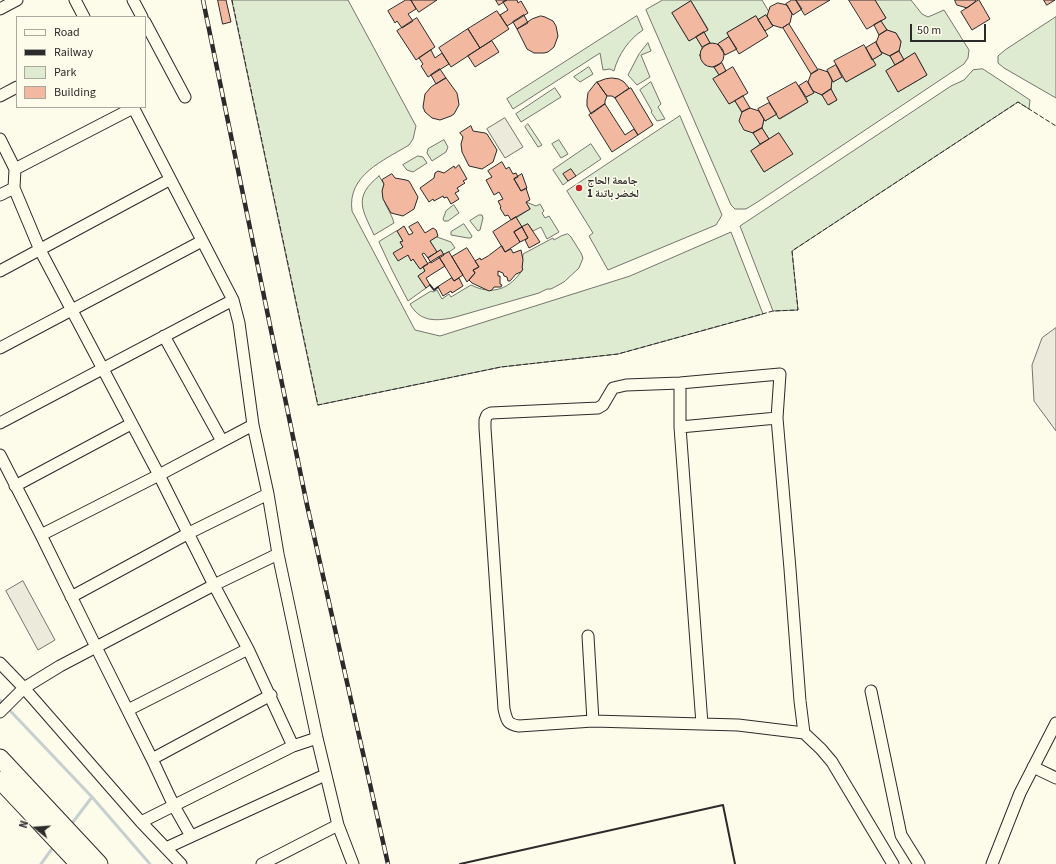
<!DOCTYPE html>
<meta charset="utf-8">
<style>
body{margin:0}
#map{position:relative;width:1056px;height:864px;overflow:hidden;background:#fdfbea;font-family:"Source Sans 3",sans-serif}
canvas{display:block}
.legend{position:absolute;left:16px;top:16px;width:130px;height:92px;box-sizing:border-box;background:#fdfbea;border:1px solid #a9a89e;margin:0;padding:5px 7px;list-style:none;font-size:12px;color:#2b2b2b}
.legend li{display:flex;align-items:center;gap:8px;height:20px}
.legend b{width:20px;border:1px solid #a9a89e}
.north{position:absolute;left:16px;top:808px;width:40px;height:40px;-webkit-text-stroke:3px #fdfbea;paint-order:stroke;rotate:287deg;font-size:11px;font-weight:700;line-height:16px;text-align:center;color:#2b2b2b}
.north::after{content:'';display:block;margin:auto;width:14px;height:18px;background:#2b2b2b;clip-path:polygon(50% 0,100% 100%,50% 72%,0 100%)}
.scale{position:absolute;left:910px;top:24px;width:76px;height:18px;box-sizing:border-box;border:2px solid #2b2b2b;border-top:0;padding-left:5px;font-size:12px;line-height:14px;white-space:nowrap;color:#2b2b2b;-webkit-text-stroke:3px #fdfbea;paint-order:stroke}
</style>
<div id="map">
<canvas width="1056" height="864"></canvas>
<ul class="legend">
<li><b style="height:5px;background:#fdfbea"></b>Road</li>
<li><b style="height:5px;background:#2b2b2b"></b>Railway</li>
<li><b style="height:11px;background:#deebd1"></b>Park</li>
<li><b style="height:11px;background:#f2b8a0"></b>Building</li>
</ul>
<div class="north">N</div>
<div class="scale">50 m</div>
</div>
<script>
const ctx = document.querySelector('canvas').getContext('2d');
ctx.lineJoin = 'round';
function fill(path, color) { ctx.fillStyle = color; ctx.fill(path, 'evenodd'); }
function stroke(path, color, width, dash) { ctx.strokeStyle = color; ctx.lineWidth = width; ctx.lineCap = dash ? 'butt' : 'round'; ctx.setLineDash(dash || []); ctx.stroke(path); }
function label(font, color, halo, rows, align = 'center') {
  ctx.font = font + ' "Source Sans 3","Noto Naskh Arabic",sans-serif'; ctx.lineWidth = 3; ctx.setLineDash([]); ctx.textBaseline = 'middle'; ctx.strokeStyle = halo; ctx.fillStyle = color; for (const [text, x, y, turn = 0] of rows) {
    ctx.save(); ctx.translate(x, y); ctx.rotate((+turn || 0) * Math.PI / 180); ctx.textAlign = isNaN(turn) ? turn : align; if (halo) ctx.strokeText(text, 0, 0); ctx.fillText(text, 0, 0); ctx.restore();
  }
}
const green = new Path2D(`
 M232,0H348L416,126L413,139L409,145C383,161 347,175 352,211L415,330L440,336L630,276L731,232L763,314L618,354L501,367L318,405Z
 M663,0H762L769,12L767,16L766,15L758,20L755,16L727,33L729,37L719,44V46L710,43L704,32L708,29L691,1L672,13L689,41L696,37L702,47L700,56L705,65L714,67L719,75L714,79L729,104L735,101L760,144L751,151L764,172L792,154L779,133L769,139L762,128L764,119L765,121L777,114L780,119L808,102L806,97L813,93V91L822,95L829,105L837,100L831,89L832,80L833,82L842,77L846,82L875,66L872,60L882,54L881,52L890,56L895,65L886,71L898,92L927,75L915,53L904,60L899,51L901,41L896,33L887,30L881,21L886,18L875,0H911L922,14L928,17L944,10L969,50L968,58L964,64L759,201L746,209H735L731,205L646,10Z
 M637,16L643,30C629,39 618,55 614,71L610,69L603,70L600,53L513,109L507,99Z
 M1056,17V98L1004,68L998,63V56L1005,50Z
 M648,43L651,51L641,55L650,77L637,85L628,75L639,54Z
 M589,67L593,74L580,82L574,77Z
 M983,69L1030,100L1029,109L1018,102L792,251L798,310L773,311L740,226L951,86L964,80L973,70Z
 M651,82L661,104L658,107L665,119L657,121L651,112L652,111L640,90Z
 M555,88L561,97L521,122L516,114Z
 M680,116L722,215L716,225L608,270L589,236L593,233L567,191Z
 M528,124L542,145L538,147L525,127Z
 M444,140L448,147L446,152L432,161L427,153L428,149Z
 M559,140L568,154L561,158L552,144Z
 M591,144L601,159L576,176L564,175L568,181L563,185L553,170Z
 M418,156L423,157L427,163L413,172L407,170L403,165Z
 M379,176L384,184C379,201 390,208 394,223L374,235C362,209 353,197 379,176Z
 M526,202L536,206L540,204L544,211L542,213L545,218L549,216L559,232L547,239L541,227L533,231L528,224L522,227L516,218L530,209Z
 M454,205L459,213L448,221H444L443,219L446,211Z
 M479,215H482L483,218L480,230L478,231L470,221Z
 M464,224L472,236L471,238H468L451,235V232Z
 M397,231L403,241L400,242L411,260L413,259L420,269L423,267L425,271L418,276L426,288L408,301L392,270L379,242Z
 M568,234L571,237L581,253L583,258L579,268L564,282L551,289H547L539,293L452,318C435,321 420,322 410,304L431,291L433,292L437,290L442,299L449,294L451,297L471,285C493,296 510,289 523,269L522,268L523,254L553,238L554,240L561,236Z
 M437,237L451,242L455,248L444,255L441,250L437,252L430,241Z`);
const parking = new Path2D(`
 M505,118L523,147L505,158L487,129Z
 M1056,328V431L1034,401L1032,365L1042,338Z
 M23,581L55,640L38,650L6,591Z`);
const stream = new Path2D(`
 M0,700L92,797L150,864
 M70,826L92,797
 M41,864L54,846`);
const building = new Path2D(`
 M218,0H226L231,22L223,24Z
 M406,0H411L416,9L408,14L413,21L402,28L397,21L395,23L388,11Z
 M411,0H437L419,12Z
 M496,0H507L499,5Z
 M507,0H517L518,3L521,1L528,13L507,26L500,15L508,10L503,2Z
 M792,0H796L802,9L793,15L786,4Z
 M796,0H830L805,15Z
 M849,0H875L886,18L867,29Z
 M955,0H976L975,2L967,8L957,5Z
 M979,0L990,19L972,30L961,12Z
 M1044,0H1055L1047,5Z
 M691,1L708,30L689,41L672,13Z
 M778,3L787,5L792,14L790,23L782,28L772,25L767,16L770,7Z
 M497,11L509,29L480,48L468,29Z
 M524,15L528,23L517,29L513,22Z
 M766,15L773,26L765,31L758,20Z
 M541,16L545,17L553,21L556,26L558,36L554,47L548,52L544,53H534L527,49L517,29L532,19Z
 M756,16L768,36L739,54L727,33Z
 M417,18L435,47L416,60L397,31Z
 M881,21L887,30L879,35L874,25Z
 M789,24L818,70L811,74L783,28Z
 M468,29L480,48L451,67L439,48Z
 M887,30L896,33L901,42L899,51L890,56L881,52L876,43L879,35Z
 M704,32L710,43L702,47L696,37Z
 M729,37L737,49L725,55L718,44Z
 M492,41L499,52L475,67L468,56Z
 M876,42L882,54L872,60L866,48Z
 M700 55a12 12 0 1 1 24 0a12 12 0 1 1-24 0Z
 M864,45L876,65L846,82L834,61Z
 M431,50L435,58L442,53L449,64L428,77L421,66L423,64L419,58Z
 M899,51L904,60L895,65L890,56Z
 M915,53L927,75L898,92L886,71Z
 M722,63L726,71L719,75L714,67Z
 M836,65L842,77L833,82L827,70Z
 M733,67L748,93L729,104L713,79Z
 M440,69L446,78L436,84L431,75Z
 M819,69L828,72L832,80L831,89L822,95L813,91L808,82L811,74Z
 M446,78L457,93L458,98L459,105L454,114L451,116L440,120L432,118L425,112L423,107L425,94L431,87Z
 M612,78L619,79L624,82L629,88L615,98L612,96H607L597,82L605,79Z
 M807,81L814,93L806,97L799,86Z
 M597,82L607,96L605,101V104L591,114L587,106V100L588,93Z
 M796,82L808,102L779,119L767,98Z
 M631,88L653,125L638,135L615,98Z
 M831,89L837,100L828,105L822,95Z
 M743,96L750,108L742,112L735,101Z
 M769,103L777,114L765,121L758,109Z
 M605,104L625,135L634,129L638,135L612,152L589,115Z
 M750,108L759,111L764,119L762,128L753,133L744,130L739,121L742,112Z
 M471,126L473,131L485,133L487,134L497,150L493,162L482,169L469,166L462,152L461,144L463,137L460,133Z
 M762,128L769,139L760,144L753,133Z
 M779,133L793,154L764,172L751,151Z
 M502,162L506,169L509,167L513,174L516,173L518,177L514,179L521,191L526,188L530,200L526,202L530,209L511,220L508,215L505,216L500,208L501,207L498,201L503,199L499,192L494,195L486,180L492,177L488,171Z
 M459,165L467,179L463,181L465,183L457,188L459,191L455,193L459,199L451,204L447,197L444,198L443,196L434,201L433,199L429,202L420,188L434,178L435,173L438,171L444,173L454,166L455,168Z
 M571,169L576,176L568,181L563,174Z
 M392,174L395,178L406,180L409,181L418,197L414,209L403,216L391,213L383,199L382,191L384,184L382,180Z
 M522,174L527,188L521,191L514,179Z
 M516,217L522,227L514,232L520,242L505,252L493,232Z
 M418,222L425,233L433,228L436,230L438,236L430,241L437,252L428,258L424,253L422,254L428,264L420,269L413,259L411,261L408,255L398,261L393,253L403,247L400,242L403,241L397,231L404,226L409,235L413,233L409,227Z
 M528,224L540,242L529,248L525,240L528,238L522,227Z
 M522,227L528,238L520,242L514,232Z
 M502,246L505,252L511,249L513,253L521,250L523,260L522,268L523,269L521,272L516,274L510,281H508L507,277L504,276L503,273L498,271V276H500V284L502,285L501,287H494L492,290L489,291L472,283L469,280L475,273L473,270L479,267L475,261L480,258L481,260L488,256Z
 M467,248L479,267L473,270L475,273L467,282L452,257Z
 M441,250L444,255L431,263L428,258Z
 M449,252L463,275L454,281L439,257Z
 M439,257L445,266L426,278L430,285L426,288L418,276L425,271L423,267Z
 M452,278L454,281L459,278L463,286L452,293L451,291L443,296L438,287Z`);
const minor = new Path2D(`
 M75,0L84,17
 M133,0L142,17
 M0,9L17,0
 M145,22L185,97
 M0,96L17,87
 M133,107L233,300L239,323L253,425L268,494L278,554L317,738L338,825L353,864
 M0,139L15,169L14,188L40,250L159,475L214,585L248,649L293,746
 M15,169L133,108
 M0,195L14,188
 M0,271L169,180
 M164,336L222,441
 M0,348L202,241
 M680,383V427L702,724
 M0,423L233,300
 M680,427L777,418
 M0,455L41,535L96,647L152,759L174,806L191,836
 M15,486L131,424
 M41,535L159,475L253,425
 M71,597L189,533L268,494
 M588,636L593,721
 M0,663L24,688L141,822L181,864
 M871,691L901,835L919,864
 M128,710L248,649
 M0,712L24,688L60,666L214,585L278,554
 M804,733L738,725L593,721L519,726C507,724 507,721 504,709L485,428V420L487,415L491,413L598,408L603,405L613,388L626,385L680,383L780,374L777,418L790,569L800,701L804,733L821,749L832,762L893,864
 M152,759L271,695
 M1033,767L1056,778
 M141,822L293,746L317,738
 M166,848L325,775
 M262,864L338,825
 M992,864L1020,793L1056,723`);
const highway = new Path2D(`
 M0,758L99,864
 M0,780L79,864`);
const rail = new Path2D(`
 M203,0L307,505L388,864`);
const fence = new Path2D(`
 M232,0L318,405L501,367L618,354L773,311L798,310L792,251L1018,102L1056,126`);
const wall = new Path2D(`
 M430,285L434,290L438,287
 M460,864L723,805L735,864`);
const markers = [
 [579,188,4,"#c62828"]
];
const poiNames = [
 ["جامعة الحاج",587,182],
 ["لخضر باتنة 1",587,195]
];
fill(green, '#deebd1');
stroke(green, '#74746e', 1);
fill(parking, '#eceadb');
stroke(parking, '#74746e', 1);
stroke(stream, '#c7d0d0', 3);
fill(building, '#f2b8a0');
stroke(building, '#2b2b2b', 1);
stroke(minor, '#2b2b2b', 13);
stroke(highway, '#2b2b2b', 19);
stroke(minor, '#fdfbea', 11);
stroke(highway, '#fdfbea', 17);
stroke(rail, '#2b2b2b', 4.5);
stroke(rail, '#fdfbea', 3, [9]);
stroke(fence, '#2b2b2b', 1, [5, 2]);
stroke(wall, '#2b2b2b', 2);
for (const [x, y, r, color] of markers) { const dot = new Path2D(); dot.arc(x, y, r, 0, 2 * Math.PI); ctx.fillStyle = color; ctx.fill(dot); stroke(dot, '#fdfbea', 1.5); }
label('bold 11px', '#2b2b2b', '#fdfbea', poiNames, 'left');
</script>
